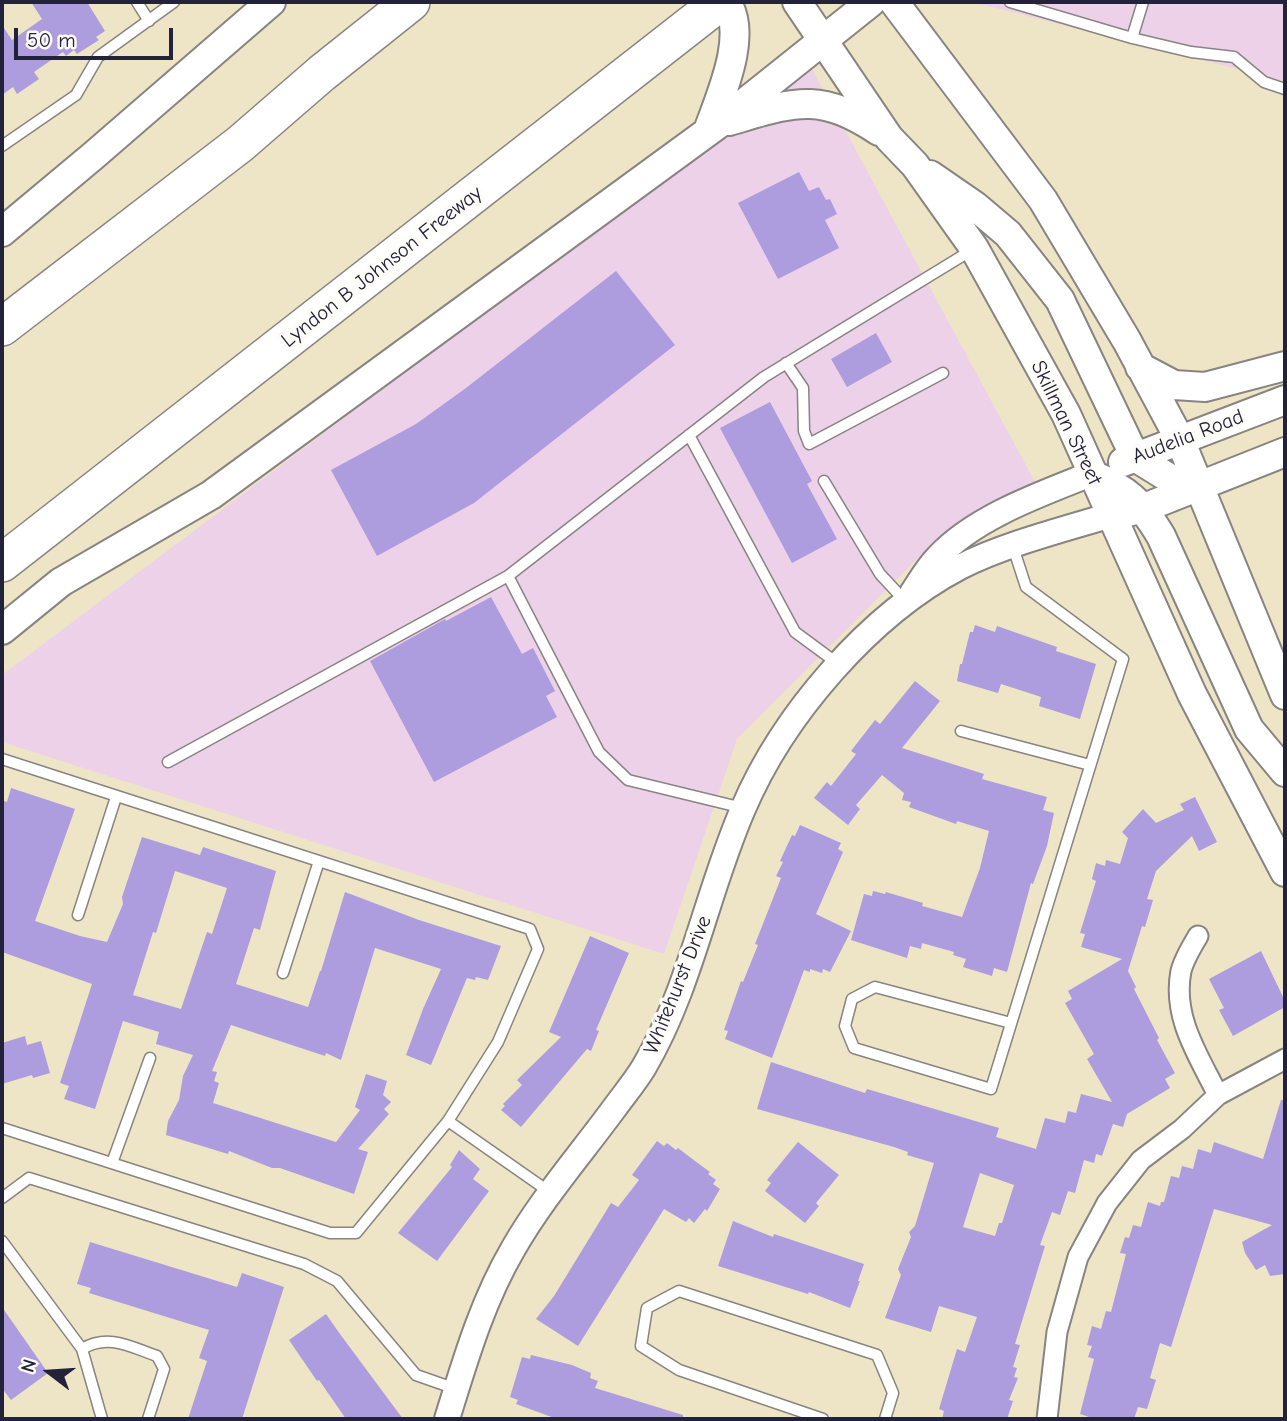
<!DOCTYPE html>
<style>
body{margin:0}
#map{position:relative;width:1287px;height:1421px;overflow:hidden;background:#eee5c7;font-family:"Comic Neue",sans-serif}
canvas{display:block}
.frame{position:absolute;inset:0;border:4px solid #22223b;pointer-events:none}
.north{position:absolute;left:14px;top:1337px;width:70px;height:70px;-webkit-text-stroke:5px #fdfcf7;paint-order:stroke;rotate:287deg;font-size:19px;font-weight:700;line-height:28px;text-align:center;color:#22223b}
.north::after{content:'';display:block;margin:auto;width:24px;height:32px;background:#22223b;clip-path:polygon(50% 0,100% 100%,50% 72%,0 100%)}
.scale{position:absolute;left:14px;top:28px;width:159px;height:32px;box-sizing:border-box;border:4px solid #22223b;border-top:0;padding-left:9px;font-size:21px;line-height:24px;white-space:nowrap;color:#22223b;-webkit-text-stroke:5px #fdfcf7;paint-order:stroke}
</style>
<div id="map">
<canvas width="1287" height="1421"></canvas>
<div class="frame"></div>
<div class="north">N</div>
<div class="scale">50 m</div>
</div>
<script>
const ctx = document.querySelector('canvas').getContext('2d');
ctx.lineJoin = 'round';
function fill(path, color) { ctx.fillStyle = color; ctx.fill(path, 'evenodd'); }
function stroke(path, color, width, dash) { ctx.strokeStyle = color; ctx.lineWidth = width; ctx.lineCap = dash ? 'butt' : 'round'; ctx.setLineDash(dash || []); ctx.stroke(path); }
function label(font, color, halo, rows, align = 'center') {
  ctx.font = font + ' "Comic Neue",sans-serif'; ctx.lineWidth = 7; ctx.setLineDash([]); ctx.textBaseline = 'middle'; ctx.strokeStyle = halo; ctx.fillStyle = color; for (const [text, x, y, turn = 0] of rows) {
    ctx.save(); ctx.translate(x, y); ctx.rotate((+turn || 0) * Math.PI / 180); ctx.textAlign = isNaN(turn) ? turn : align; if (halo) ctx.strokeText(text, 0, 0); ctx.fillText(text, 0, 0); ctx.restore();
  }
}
const built = new Path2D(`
 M972,2H1285V81Z
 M811,67L1042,495L940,536L737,739L664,954L2,742V675Z`);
const building = new Path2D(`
 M31,2H87L105,31L96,37L99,40L77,54L74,50L66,56L63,52L34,72L39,79L17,94L13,87L2,95V25L12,40L42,19Z
 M799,172L809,191L819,187L826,200L830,199L837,214L825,220L839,248L778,279L738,203Z
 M616,271L675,345L474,503L377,556L331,470L416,424L466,388Z
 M876,333L892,362L847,387L831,359Z
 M770,402L812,481L807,484L837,539L792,563L720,428Z
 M491,597L522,654L533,648L555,691L546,696L557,717L434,782L370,661L445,619L446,621Z
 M975,625L995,632L997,626L1057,647L1056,651L1096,664L1080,719L1039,706L1041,697L1029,693L1001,684L998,693L957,681L960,664H962L970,632H973Z
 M915,681L940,701L902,748L984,774L982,779L1047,797L1043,810L1054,813L1047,846L1033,884L1031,883L1007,972L994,968L992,976L963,967L966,959L953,955L954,952L922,943L921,949L910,946L907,958L851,940L864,894L872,896L873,891L885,894L886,892L923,903L922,906L962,917L980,868L989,831L957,821L956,824L909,807L911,802L902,800L904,793L882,775L856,805L860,809L848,825L814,798L827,782L831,786L856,754L851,751L875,720L880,724Z
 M11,788L75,809L35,921L80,936L107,942L123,904L122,897L142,837L200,855L203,847L276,871L260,930L254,928L236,984L286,1000L308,1007L320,971H321L345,892L419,920L501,946L488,980L476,977L475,980L467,978L431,1065L406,1055L423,1009L441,969L375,948L341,1060L326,1053L325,1056L231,1025L212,1071L217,1072L214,1081L219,1083L213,1103L336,1142L360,1110L355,1107L366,1074L387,1081L383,1095L391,1102L384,1109L389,1114L358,1149L368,1152L354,1194L280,1168H272L229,1151L228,1154L166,1135L168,1121L179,1100L183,1076L193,1055L156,1044L159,1032L123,1021L95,1109L64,1099L69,1086L60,1083L92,984L2,952V800L7,802ZM175,871L227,888L212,934L207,932L181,1009L133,995L153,932L156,933Z
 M1195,797L1217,842L1199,851L1192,836L1156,871L1147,899L1153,900L1145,927L1142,926L1128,971L1136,987L1134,989L1159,1038L1157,1040L1175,1073L1165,1079L1170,1088L1127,1114L1123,1127L1113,1124L1102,1156L1096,1154L1094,1163L1084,1160L1075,1193L1068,1191L1060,1215L1052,1212L1040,1245L1045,1246L1015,1344L1020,1345L1013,1367L1017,1368L1014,1377L1018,1378L1009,1400L1013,1401L1007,1419H942L944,1411L939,1409L957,1349L965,1352L977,1317L939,1306L931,1332L885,1318L901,1275L898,1269L911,1237L909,1232L915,1226L934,1163L907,1155L908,1152L894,1147L757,1109L771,1062L865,1093L867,1089L999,1128L996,1137L1036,1149L1045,1118L1065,1123L1068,1111L1076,1113L1081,1094L1112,1102L1087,1059L1094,1054L1065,1003L1072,999L1068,991L1122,959L1081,947L1085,934L1080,933L1096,881L1092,879L1096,863L1105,866L1106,860L1120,864L1128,838L1122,832L1143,809L1156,823L1184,810L1180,804ZM980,1173L1014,1185L1002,1223H999L995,1236L963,1227Z
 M800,825L841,843L838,849L843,852L816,914L851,931L830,972L823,969L822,973L810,969V972L804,970L772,1058L725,1039L728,1031L724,1030L741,981L743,982L758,945L755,944L781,878L776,876L783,862L780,861L792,835L795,836Z
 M590,936L629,953L596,1030L599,1031L591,1051L587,1049L521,1127L501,1110L505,1106L503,1104L522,1085L517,1080L561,1037L549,1032Z
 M1261,951L1285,1001V1007L1233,1036L1219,1010L1224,1008L1209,979Z
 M25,1036L27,1045L41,1041L50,1073L33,1078L32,1075L2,1084V1043Z
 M1281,1100H1285V1274L1270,1276L1265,1265L1256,1270L1245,1253L1242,1242L1272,1225L1214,1209L1171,1347L1160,1343L1150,1378L1156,1380L1147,1409L1138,1407L1134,1419H1095L1080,1414L1094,1359L1088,1357L1092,1346L1087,1345L1092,1326L1101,1329L1106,1311L1111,1312L1126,1254L1120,1253L1125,1237L1129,1238L1133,1225L1141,1227L1148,1202L1160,1206L1161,1202H1164L1171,1176L1179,1178L1182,1166L1193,1169L1198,1149L1211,1153L1214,1142L1263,1159Z
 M657,1141L664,1146L667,1143L676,1150L678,1148L695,1161L710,1172L708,1174L716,1180L713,1184L720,1189L707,1211L705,1209L694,1223L689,1218L686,1222L664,1209L578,1346L536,1319L554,1296L611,1203L618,1207L639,1180L632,1175Z
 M798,1142L839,1175L816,1203L819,1206L805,1223L765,1191L771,1183L767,1180Z
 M459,1150L480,1169L473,1179L489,1191L437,1261L398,1233L452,1167L450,1165Z
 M733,1221L773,1237L774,1234L864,1264L858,1281H860L850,1308L809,1292L808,1294L718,1266Z
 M90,1242L237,1287L242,1273L284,1287L242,1419H188L207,1361L199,1358L209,1330L89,1293L91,1288L77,1284Z
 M2,1307L48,1373L11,1400L2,1388Z
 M326,1314L340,1334L403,1419H346L319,1380L317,1381L289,1340Z
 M531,1355L572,1365L591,1373L590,1378L598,1381L595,1388L683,1415V1419H557L516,1404L518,1400L510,1397L522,1357L530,1359Z`);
const service = new Path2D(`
 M137,2L149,21
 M1010,2L1132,38L1191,52L1234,57L1264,82L1285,89
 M1132,38L1143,2
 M2,146L76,95L98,57L174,2
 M786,363L803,388L804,431L809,444L943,373
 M689,435L795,632L837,663
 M824,481L880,574L906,602
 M508,576L599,752L628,780L743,808
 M961,731L1090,765
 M2,759L530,929L538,949L498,1042L448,1121L356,1233H330L2,1128
 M168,762L508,576L764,377L972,250
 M78,915L116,797
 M283,973L319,861
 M1011,1023L875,987L852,999L845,1026L854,1048L991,1089L1123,659L1026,587L1013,547
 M448,1121L551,1193
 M112,1163L150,1058
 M2,1198L29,1178L304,1264L337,1281L416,1375L456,1389
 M2,1241L82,1349L102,1419
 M82,1349C108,1333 131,1347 157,1356L164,1369L148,1419
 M823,1419L679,1370L641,1346L647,1308L679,1291L877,1355L893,1393L885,1419`);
const minor = new Path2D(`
 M1198,936C1192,946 1184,959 1181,971C1172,1017 1198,1055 1218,1095
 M1047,1419L1057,1332L1078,1257L1107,1203L1141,1160L1182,1129L1218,1095L1285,1059`);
const tertiary = new Path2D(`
 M912,593C920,581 928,567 938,557C975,517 1041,494 1091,474
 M447,1419C465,1361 482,1302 513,1249C541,1200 579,1156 613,1110C623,1096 635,1082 644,1067C691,987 706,894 743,809C783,715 869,615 960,567C1002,545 1065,529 1111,515`);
const secondary = new Path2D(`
 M797,2L889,138L915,165L974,248L1066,414L1192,694L1285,872
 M894,2L1043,200L1127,341L1180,440L1285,695
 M729,121C795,102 818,91 879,131
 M708,131C720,97 749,34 726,2
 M930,175L975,206L1008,234L1060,300L1135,457L1169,478L1200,486
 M2,232L93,156L271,2
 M1140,367L1174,385L1205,387L1285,366
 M1123,462L1285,400
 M1091,474C1128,490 1140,501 1161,536L1249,729L1285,772
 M1127,512L1144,508L1285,452
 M2,630L61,582L211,495L717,125L871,2`);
const motorway = new Path2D(`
 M2,327L240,144L322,73L411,2
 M2,563L720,2`);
const streetNames = [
 ["Lyndon B Johnson Freeway",382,267,-38],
 ["Skillman Street",1066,423,64],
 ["Audelia Road",1188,437,-21],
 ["Whitehurst Drive",678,985,-68]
];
fill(built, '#edd1e9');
fill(building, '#ad9dde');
stroke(service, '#888481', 13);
stroke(minor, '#888481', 23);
stroke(tertiary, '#888481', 28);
stroke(secondary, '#888481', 32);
stroke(motorway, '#888481', 40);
stroke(service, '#fff', 10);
stroke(minor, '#fff', 19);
stroke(tertiary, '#fff', 24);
stroke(secondary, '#fff', 28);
stroke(motorway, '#fff', 37);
label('21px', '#22223b', '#fdfcf7', streetNames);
</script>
